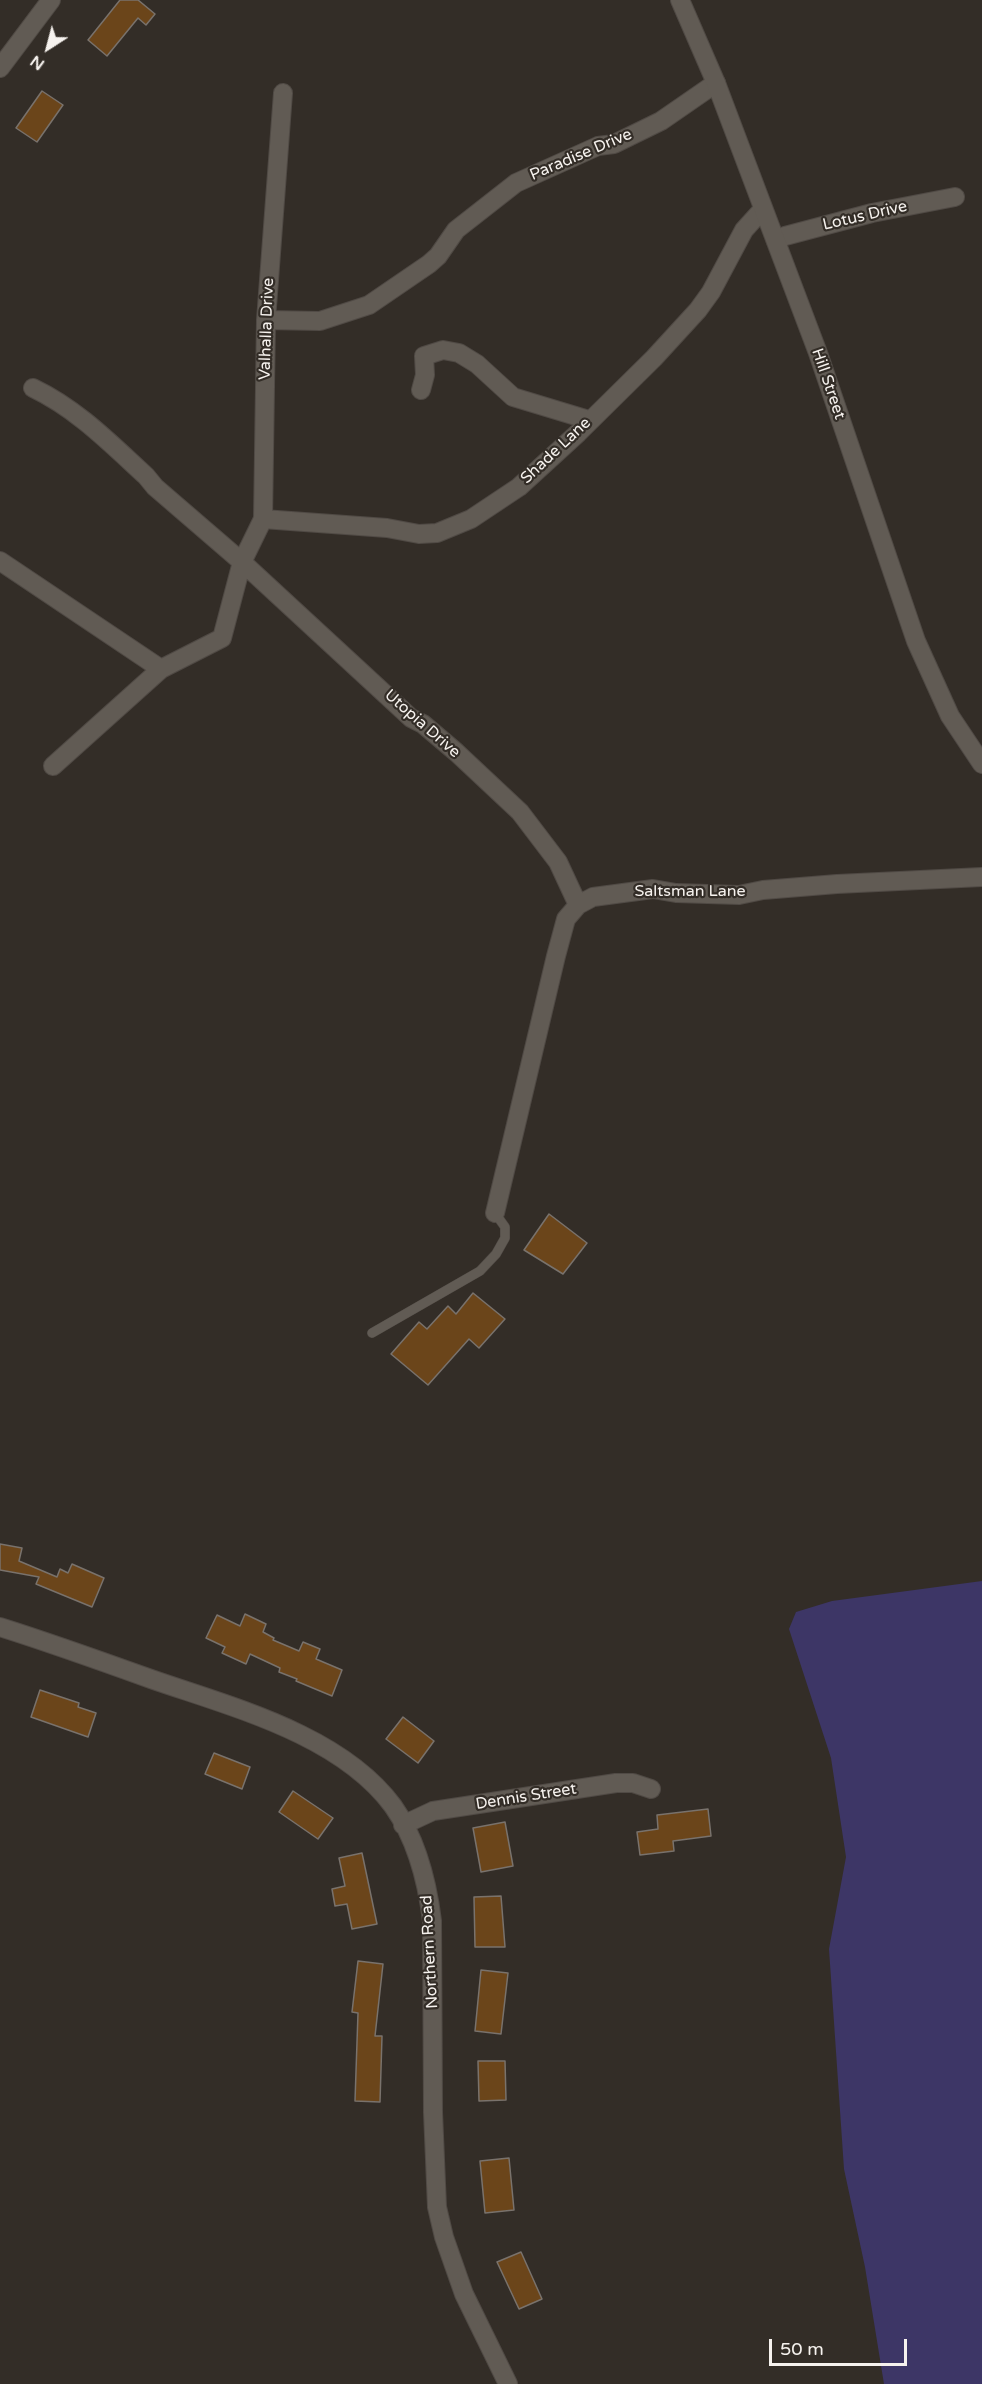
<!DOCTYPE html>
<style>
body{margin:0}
#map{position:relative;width:982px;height:2384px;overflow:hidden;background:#332d27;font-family:"Varela Round",sans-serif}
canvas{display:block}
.north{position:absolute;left:18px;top:18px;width:60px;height:60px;-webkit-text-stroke:4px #332d27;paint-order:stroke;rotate:216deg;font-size:16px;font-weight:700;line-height:24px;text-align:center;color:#f6f2ee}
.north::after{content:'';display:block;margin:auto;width:21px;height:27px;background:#f6f2ee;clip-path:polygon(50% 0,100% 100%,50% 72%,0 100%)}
.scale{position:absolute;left:769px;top:2339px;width:138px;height:27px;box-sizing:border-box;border:3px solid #f6f2ee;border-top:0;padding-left:8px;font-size:18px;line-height:21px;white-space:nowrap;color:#f6f2ee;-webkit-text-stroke:4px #332d27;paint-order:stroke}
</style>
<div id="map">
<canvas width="982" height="2384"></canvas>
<div class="north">N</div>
<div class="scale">50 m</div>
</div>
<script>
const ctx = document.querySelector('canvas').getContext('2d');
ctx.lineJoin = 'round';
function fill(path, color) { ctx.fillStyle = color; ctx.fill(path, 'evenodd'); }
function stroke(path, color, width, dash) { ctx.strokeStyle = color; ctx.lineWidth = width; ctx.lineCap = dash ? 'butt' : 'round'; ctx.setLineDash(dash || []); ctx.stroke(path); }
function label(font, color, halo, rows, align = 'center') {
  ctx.font = font + ' "Varela Round",sans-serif'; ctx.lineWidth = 4.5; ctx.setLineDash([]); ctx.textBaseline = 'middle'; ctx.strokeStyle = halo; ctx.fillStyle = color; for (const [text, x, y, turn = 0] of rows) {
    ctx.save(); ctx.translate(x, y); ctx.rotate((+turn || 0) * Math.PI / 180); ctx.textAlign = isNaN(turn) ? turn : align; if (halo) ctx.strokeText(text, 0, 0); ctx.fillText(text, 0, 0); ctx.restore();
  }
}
const green = new Path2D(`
 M982,1581V2384H884L865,2267L844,2169L829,1949L846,1857L831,1758L789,1629L796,1612L832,1601Z`);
const building = new Path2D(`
 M120,0H138L155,14L146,25L138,18L107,56L88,40Z
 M42,91L63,105L37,142L16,128Z
 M549,1214L587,1243L563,1274L524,1250Z
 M473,1293L505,1319L479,1348L469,1339L428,1385L391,1354L419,1322L427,1329L448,1306L456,1314Z
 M0,1544L22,1548L19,1561L57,1577L60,1569L68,1573L72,1564L104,1578L92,1607L36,1584L39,1577L0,1570Z
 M245,1614L266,1624L263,1632L274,1638L273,1640L299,1651L303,1642L320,1649L316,1659L342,1670L332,1696L296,1681L297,1679L279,1672L280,1668L250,1654L246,1664L222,1653L225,1647L206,1638L217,1615L240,1626Z
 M40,1690L79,1703L78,1707L96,1713L88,1737L31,1717Z
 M403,1717L434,1741L418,1763L386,1739Z
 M214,1753L250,1767L242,1789L205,1774Z
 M293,1791L333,1818L318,1839L279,1812Z
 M708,1809L711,1836L673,1841L674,1851L640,1855L637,1832L658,1829L657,1815Z
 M505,1822L513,1866L481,1872L473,1828Z
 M362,1853L377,1924L352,1929L347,1904L335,1906L332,1889L345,1886L339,1858Z
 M501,1896L505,1947H475L474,1897Z
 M358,1961L383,1964L375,2036H382L380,2102L355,2101L358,2013L352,2012Z
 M481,1970L508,1973L501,2034L475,2031Z
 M478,2061H505L506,2100L479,2101Z
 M509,2158L514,2210L485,2213L480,2161Z
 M521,2252L542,2299L519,2309L497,2262Z`);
const service = new Path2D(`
 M372,1333L480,1271L496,1254L505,1238V1227L495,1213`);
const minor = new Path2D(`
 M0,68L51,0
 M283,93L266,320L263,519L242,562L411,718L423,724L456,752L520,812L558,862L578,905
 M776,241L785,236L872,213L955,197
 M266,320L320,321L369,305L429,264L438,256L456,230L516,183L598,146L614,144L661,121L716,83
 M421,390L425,375L424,356L443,350L459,353L477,364L513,397L589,420
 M263,519L387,528L419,534L437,533L471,519L519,487L578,433L654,358L698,310L711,292L744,230L763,209
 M0,561L161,669L222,638L242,562L155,487L146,476C110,443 77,409 33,388
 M53,766L161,669
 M495,1213L556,956L566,919L578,905L593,897L653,889L676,893L739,895L763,890L837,884L982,877
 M0,1627C51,1643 101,1661 151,1679C231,1707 340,1734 393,1806C417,1840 427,1880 432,1921L433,2112L437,2207L444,2237L464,2294L508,2384
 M403,1825L433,1811L616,1783H633L651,1789`);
const tertiary = new Path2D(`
 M680,0L716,83L818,353L916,641L950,716L982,764`);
const streetNames = [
 ["Paradise Drive",581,155,-23],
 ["Lotus Drive",865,216,-13],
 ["Valhalla Drive",267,329,-88],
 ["Hill Street",828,384,71],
 ["Shade Lane",556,451,-43],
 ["Utopia Drive",422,724,41],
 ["Saltsman Lane",690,892],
 ["Dennis Street",526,1797,-9],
 ["Northern Road",430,1952,-93]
];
fill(green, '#3d3666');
fill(building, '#6b451a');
stroke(building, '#79726c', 1.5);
stroke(service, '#504a45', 10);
stroke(minor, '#504a45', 20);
stroke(tertiary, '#504a45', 20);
stroke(service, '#615b54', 9);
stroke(minor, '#615b54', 18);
stroke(tertiary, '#615b54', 18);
label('16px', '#f6f2ee', '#332d27', streetNames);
</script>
